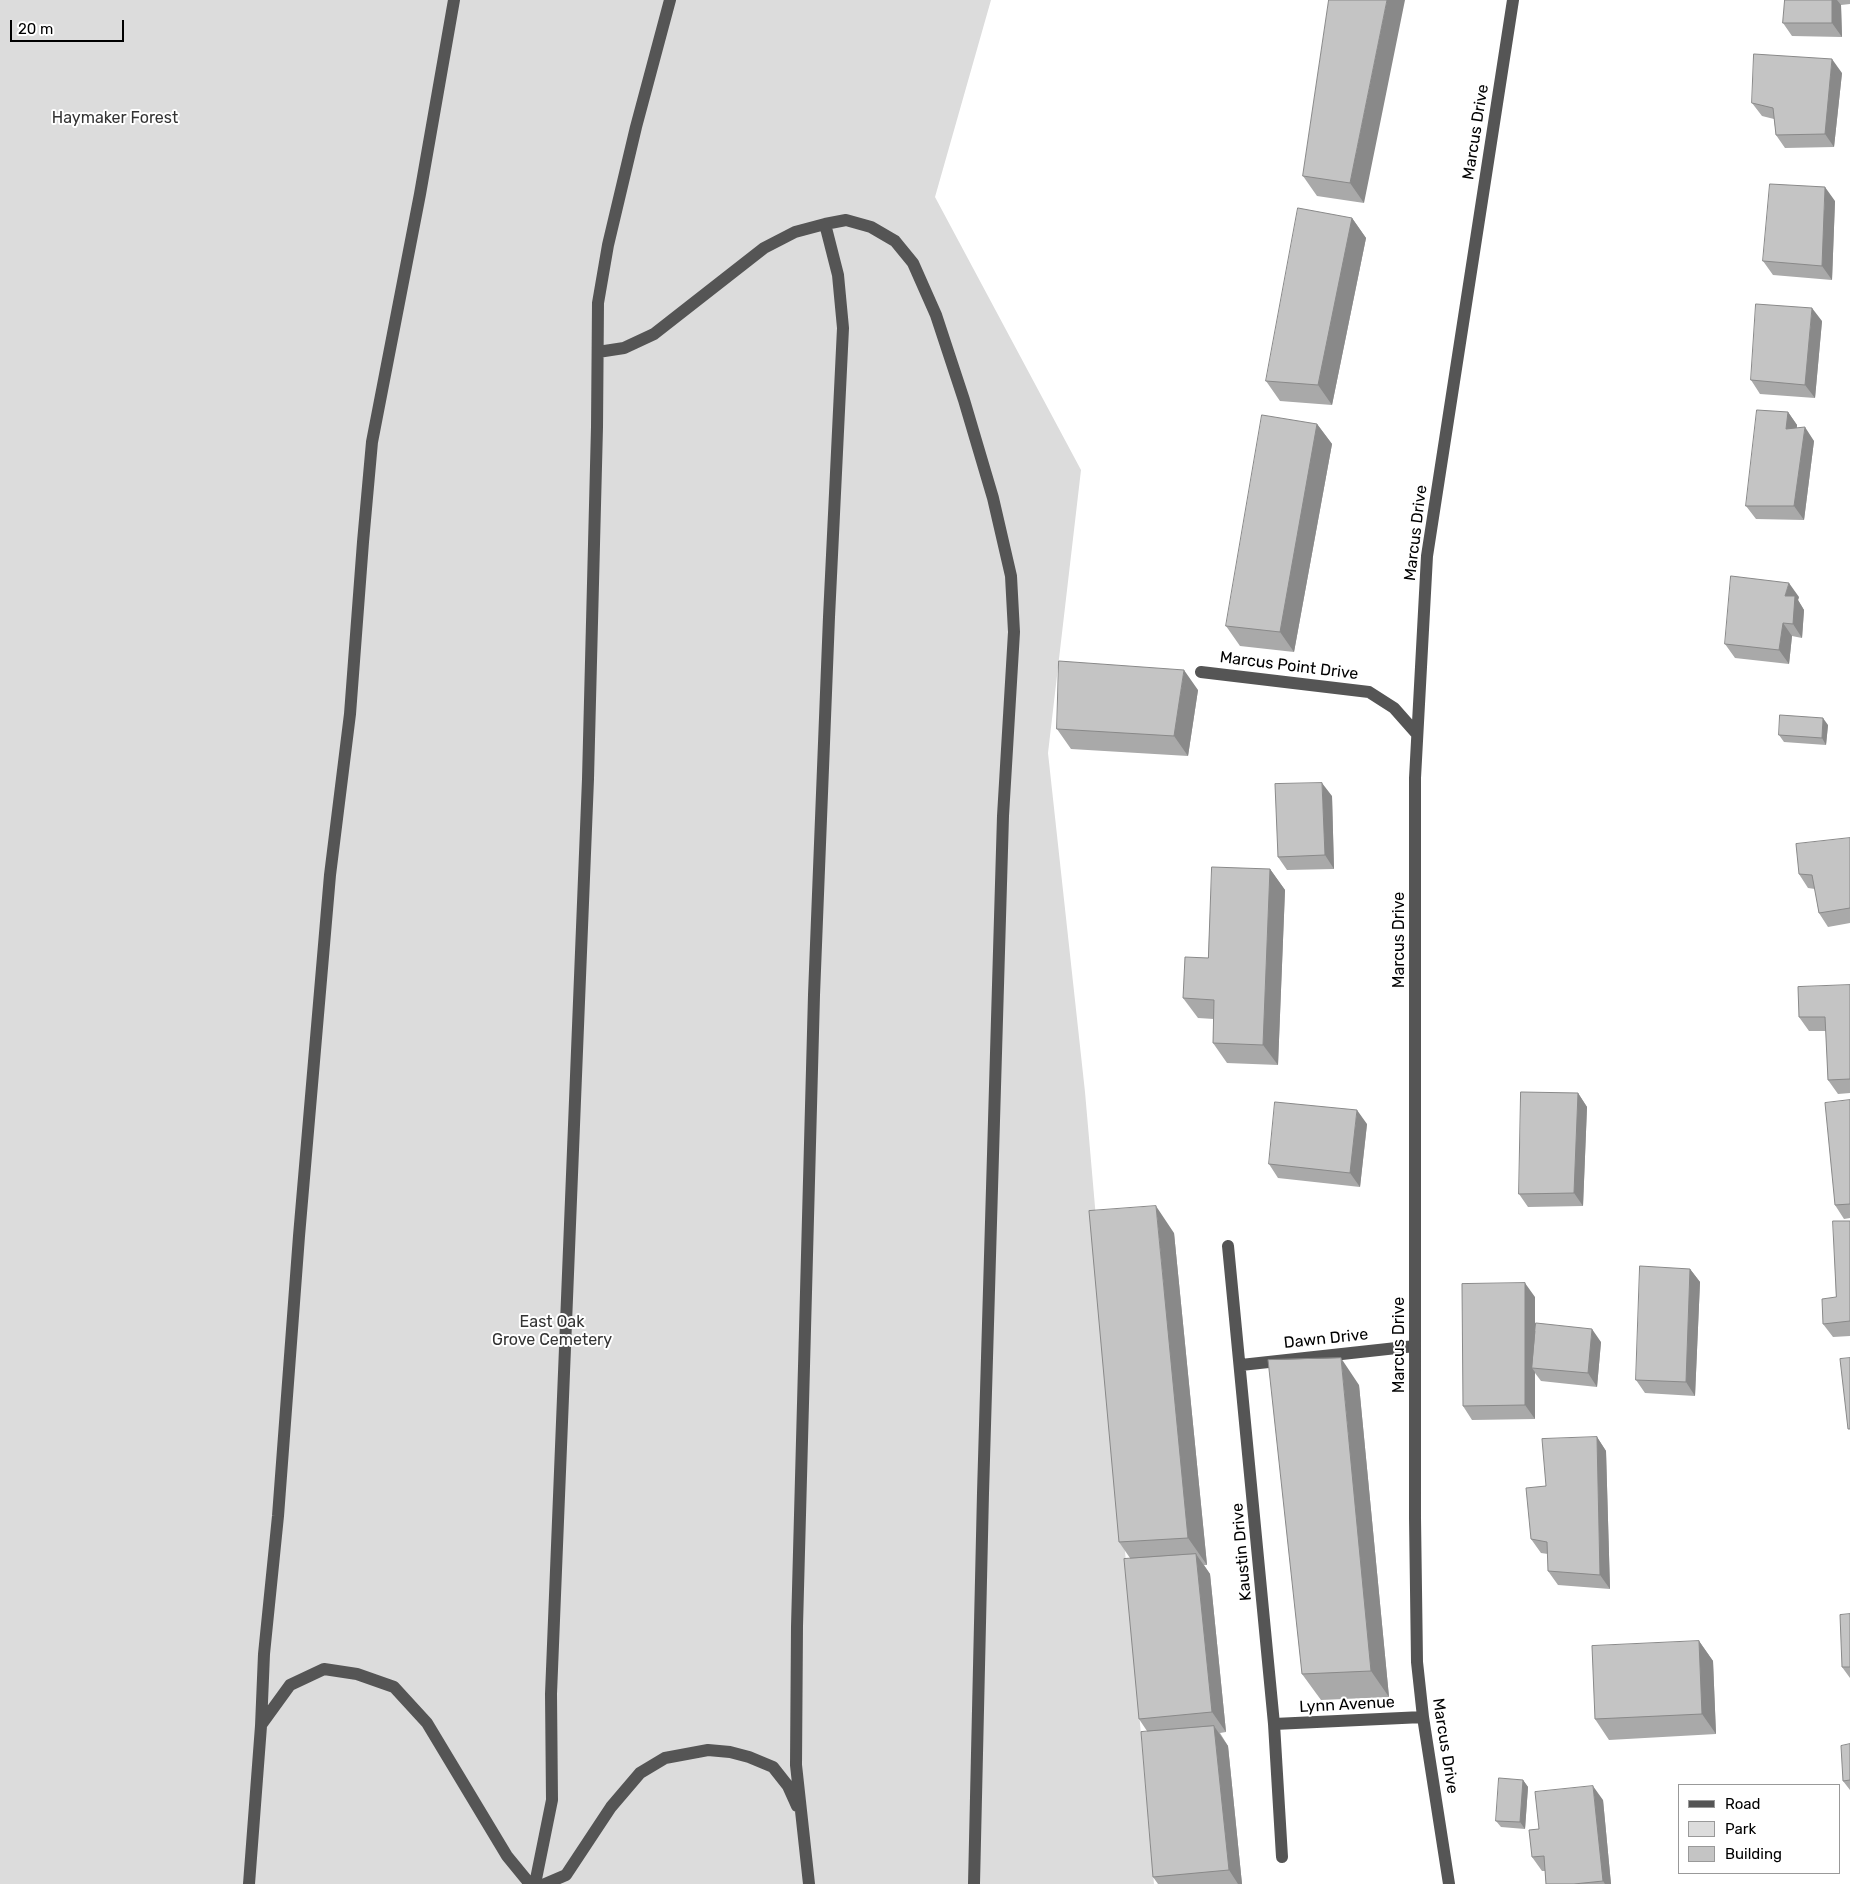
<!DOCTYPE html>
<style>
body{margin:0}
#map{position:relative;width:1850px;height:1884px;overflow:hidden;background:#fff;font-family:Rubik,sans-serif}
canvas{display:block}
.legend{position:absolute;left:1678px;top:1784px;width:162px;height:90px;box-sizing:border-box;background:#fff;border:1px solid #999;margin:0;padding:6px 9px;list-style:none;font-size:15px;color:#000}
.legend li{display:flex;align-items:center;gap:10px;height:25px}
.legend b{width:25px;border:1px solid #999}
.scale{position:absolute;left:10px;top:20px;width:114px;height:22px;box-sizing:border-box;border:2px solid #000;border-top:0;padding-left:6px;font-size:15px;line-height:18px;white-space:nowrap;color:#000;-webkit-text-stroke:4px #fff;paint-order:stroke}
</style>
<div id="map">
<canvas width="1850" height="1884"></canvas>
<ul class="legend">
<li><b style="height:6px;background:#555"></b>Road</li>
<li><b style="height:14px;background:#dcdcdc"></b>Park</li>
<li><b style="height:14px;background:#c4c4c4"></b>Building</li>
</ul>
<div class="scale">20 m</div>
</div>
<script>
const ctx = document.querySelector('canvas').getContext('2d');
ctx.lineJoin = 'round';
function fill(path, color) { ctx.fillStyle = color; ctx.fill(path, 'evenodd'); }
function stroke(path, color, width, dash) { ctx.strokeStyle = color; ctx.lineWidth = width; ctx.lineCap = dash ? 'butt' : 'round'; ctx.setLineDash(dash || []); ctx.stroke(path); }
function label(font, color, halo, rows, align = 'center') {
  ctx.font = font + ' Rubik,sans-serif'; ctx.lineWidth = 4; ctx.setLineDash([]); ctx.textBaseline = 'middle'; ctx.strokeStyle = halo; ctx.fillStyle = color; for (const [text, x, y, turn = 0] of rows) {
    ctx.save(); ctx.translate(x, y); ctx.rotate((+turn || 0) * Math.PI / 180); ctx.textAlign = isNaN(turn) ? turn : align; if (halo) ctx.strokeText(text, 0, 0); ctx.fillText(text, 0, 0); ctx.restore();
  }
}
const green = new Path2D(`
 M0,0H991L935,197L1081,470L1048,753L1085,1092L1154,1884H0Z`);
const minor = new Path2D(`
 M598,352L624,348L654,334L764,248L795,232L825,224
 M1201,672L1369,692L1394,708L1417,734
 M1228,1246L1274,1724L1282,1857
 M1241,1365L1415,1346
 M1274,1724L1423,1717
 M261,1725L290,1685L324,1669L357,1674L394,1687L427,1723L507,1856L530,1884
 M249,1884L261,1726L264,1654L278,1516L299,1236L330,875L350,714L363,542L372,442L420,194L454,0
 M535,1884L552,1800L551,1694L588,779L597,427L598,303L608,245L636,127L670,0
 M545,1884L566,1875L611,1807L640,1773L665,1758L708,1750L730,1752L749,1757L773,1767L788,1786L797,1806
 M809,1884L796,1765L797,1626L814,995L829,617L843,328L838,275L825,224L846,220L871,227L895,241L913,263L936,315L964,400L993,498L1011,576L1014,632L1003,816L983,1493L974,1884
 M1449,1884L1423,1717L1417,1662L1415,1518V778L1427,556L1513,0`);
const wall = new Path2D(`
 M1329,0L1364,203L1317,196L1303,176Z
 M1785,0H1850V4L1841,5L1842,37L1792,36L1783,23Z
 M1842,73L1834,147L1785,148L1776,135L1774,119L1762,116L1752,103Z
 M1835,201L1832,280L1773,275L1763,261Z
 M1352,218L1366,238L1332,405L1280,401L1266,381Z
 M1822,321L1815,398L1760,394L1751,380Z
 M1788,412L1797,425V428L1814,441L1804,520L1756,519L1746,506Z
 M1317,424L1332,444L1294,652L1240,646L1226,626Z
 M1799,597L1798,600L1804,610L1802,638L1792,636L1789,664L1735,658L1725,644Z
 M1198,690L1188,756L1071,749L1057,729Z
 M1828,725L1826,745L1784,742L1779,735Z
 M1332,796L1334,869L1287,870L1278,857Z
 M1850,838V923L1828,927L1819,913L1815,889L1808,888L1799,874Z
 M1270,869L1285,890L1278,1065L1227,1063L1213,1043L1214,1019L1198,1018L1183,998L1208,958Z
 M1850,985V1093L1838,1094L1828,1080L1826,1031H1809L1799,1017Z
 M1578,1093L1587,1107L1583,1206L1528,1207L1519,1194Z
 M1850,1100V1218L1844,1219L1835,1205Z
 M1367,1124L1360,1187L1278,1178L1269,1164Z
 M1850,1221V1336L1833,1337L1823,1324L1836,1297Z
 M1174,1233L1207,1565H1204L1210,1574L1226,1732L1220,1733L1228,1746L1242,1884H1158L1153,1877L1147,1731L1139,1719L1130,1558L1119,1542Z
 M1690,1269L1700,1282L1695,1396L1645,1393L1636,1380Z
 M1535,1297V1331L1601,1342L1597,1387L1541,1381L1535,1373V1419L1472,1420L1463,1406Z
 M1359,1385L1389,1697L1321,1700L1302,1674Z
 M1597,1437L1606,1451L1610,1589L1558,1585L1548,1571V1554L1541,1553L1531,1539L1546,1486Z
 M1850,1614V1678L1842,1667Z
 M1699,1641L1713,1661L1716,1734L1609,1740L1595,1719Z
 M1850,1744V1790L1843,1781Z
 M1523,1780L1528,1787L1525,1829L1501,1827L1496,1821Z
 M1603,1800L1611,1884H1546L1545,1871H1542L1532,1857L1539,1829Z`);
const shadedWall = new Path2D(`
 M1387,0H1405L1364,203L1350,183Z
 M1832,0H1837L1841,5L1842,37L1832,23Z
 M1832,59L1842,73L1834,147L1825,134Z
 M1825,187L1835,201L1832,280L1822,266Z
 M1352,218L1366,238L1332,405L1318,385Z
 M1812,308L1822,321L1815,398L1805,385Z
 M1788,412L1797,425L1795,442L1786,429Z
 M1317,424L1332,444L1294,652L1280,632Z
 M1805,427L1814,441L1804,520L1794,506Z
 M1789,583L1799,597L1798,600L1804,610L1802,638L1793,624L1785,596Z
 M1783,623L1792,636L1789,664L1779,650Z
 M1184,670L1198,690L1188,756L1174,736Z
 M1823,718L1828,725L1826,745L1822,738Z
 M1322,783L1332,796L1334,869L1325,855Z
 M1270,869L1285,890L1278,1065L1263,1045Z
 M1578,1093L1587,1107L1583,1206L1574,1193Z
 M1357,1110L1367,1124L1360,1187L1350,1173Z
 M1156,1206L1174,1233L1207,1565L1188,1538Z
 M1690,1269L1700,1282L1695,1396L1686,1382Z
 M1525,1283L1535,1297V1368H1532L1535,1372V1419L1525,1405Z
 M1592,1329L1601,1342L1597,1387L1588,1373Z
 M1341,1358L1359,1385L1389,1697L1371,1671Z
 M1597,1437L1606,1451L1610,1589L1600,1575Z
 M1196,1554L1210,1574L1226,1732L1212,1712Z
 M1699,1641L1713,1661L1716,1734L1702,1714Z
 M1214,1726L1228,1746L1242,1884H1238L1229,1870Z
 M1523,1780L1528,1787L1525,1829L1520,1822Z
 M1593,1786L1603,1800L1611,1884H1605L1603,1881Z`);
const building = new Path2D(`
 M1329,0H1387L1350,183L1303,176Z
 M1785,0H1832V23H1783Z
 M1754,54L1832,59L1825,134L1776,135L1773,108L1752,103Z
 M1770,184L1825,187L1822,266L1763,261Z
 M1298,208L1352,218L1318,385L1266,381Z
 M1756,304L1812,308L1805,385L1751,380Z
 M1757,410L1788,412L1786,429L1805,427L1794,506H1746Z
 M1262,415L1317,424L1280,632L1226,626Z
 M1731,576L1789,583L1785,596H1795L1793,624L1783,623L1779,650L1725,644Z
 M1059,661L1184,670L1174,736L1057,729Z
 M1780,715L1823,718L1822,738L1779,735Z
 M1322,783L1325,855L1278,857L1275,784Z
 M1850,838V908L1819,913L1812,875L1799,874L1796,844Z
 M1212,867L1270,869L1263,1045L1213,1043L1214,1000L1183,998L1185,957L1208,958Z
 M1850,985V1079L1828,1080L1825,1017H1799L1798,987Z
 M1521,1092L1578,1093L1574,1193L1519,1194Z
 M1850,1100V1204L1835,1205L1825,1103Z
 M1275,1102L1357,1110L1350,1173L1269,1164Z
 M1156,1206L1188,1538L1119,1542L1089,1211Z
 M1833,1221H1850V1321L1823,1324L1822,1299L1836,1297Z
 M1640,1266L1690,1269L1686,1382L1636,1380Z
 M1525,1283V1405L1463,1406L1462,1284Z
 M1536,1323L1592,1329L1588,1373L1532,1368Z
 M1341,1358L1371,1671L1302,1674L1268,1360Z
 M1850,1358V1429H1848L1840,1359Z
 M1597,1437L1600,1575L1548,1571L1547,1542L1531,1539L1526,1488L1546,1486L1542,1439Z
 M1196,1554L1212,1712L1139,1719L1124,1559Z
 M1850,1614V1667H1842L1840,1615Z
 M1699,1641L1702,1714L1595,1719L1592,1646Z
 M1214,1726L1229,1870L1153,1877L1141,1732Z
 M1850,1744V1780L1843,1781L1841,1746Z
 M1499,1778L1523,1780L1520,1822L1496,1821Z
 M1593,1786L1603,1881L1574,1884H1546L1544,1856L1532,1857L1529,1830L1539,1829L1535,1792Z`);
const parkNames = [
 ["Haymaker Forest",115,118],
 ["East Oak",552,1322],
 ["Grove Cemetery",552,1340]
];
const streetNames = [
 ["Marcus Drive",1476,132,-81],
 ["Marcus Drive",1416,533,-83],
 ["Marcus Point Drive",1289,666,7],
 ["Marcus Drive",1399,940,-90],
 ["Dawn Drive",1326,1339,-6],
 ["Marcus Drive",1399,1345,-90],
 ["Kaustin Drive",1242,1552,-95],
 ["Lynn Avenue",1347,1705,-3],
 ["Marcus Drive",1445,1746,81]
];
fill(green, '#dcdcdc');
stroke(minor, '#555', 12);
fill(wall, '#a9a9a9');
fill(shadedWall, '#898989');
fill(building, '#c4c4c4');
stroke(building, '#898989', 1);
label('16px', '#333', '#fff', parkNames);
label('16px', '#000', '#fff', streetNames);
</script>
